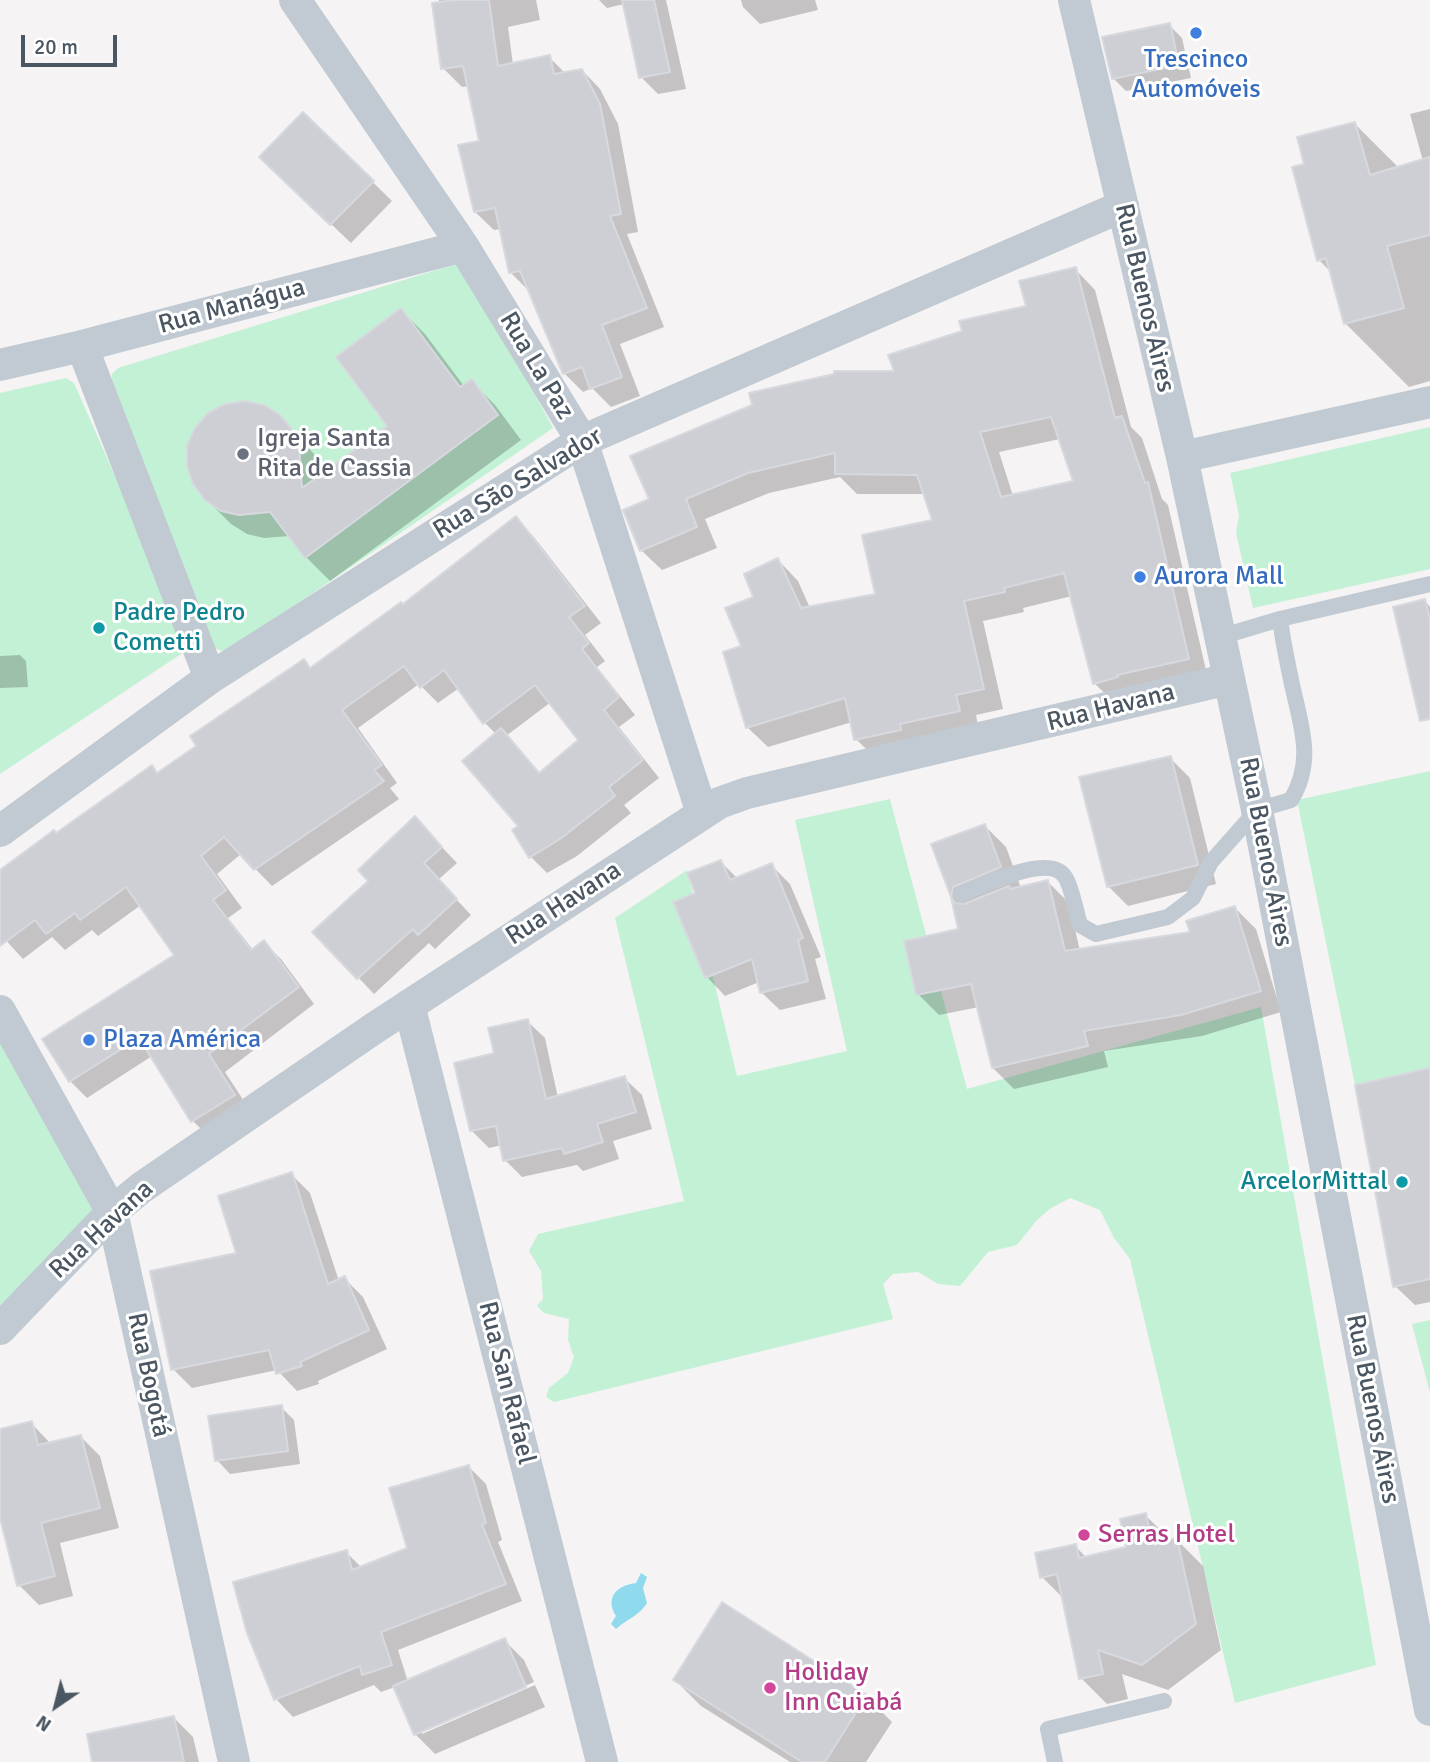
<!DOCTYPE html>
<meta charset="utf-8">
<style>
body{margin:0}
#map{position:relative;width:1430px;height:1762px;overflow:hidden;background:#f5f3f3;font-family:Signika,sans-serif}
canvas{display:block}
.north{position:absolute;left:21px;top:1671px;width:70px;height:70px;-webkit-text-stroke:5px #fff;paint-order:stroke;rotate:215deg;font-size:19px;font-weight:700;line-height:28px;text-align:center;color:#4a5661}
.north::after{content:'';display:block;margin:auto;width:24px;height:32px;background:#4a5661;clip-path:polygon(50% 0,100% 100%,50% 72%,0 100%)}
.scale{position:absolute;left:21px;top:35px;width:96px;height:32px;box-sizing:border-box;border:4px solid #4a5661;border-top:0;padding-left:9px;font-size:21px;line-height:24px;white-space:nowrap;color:#4a5661;-webkit-text-stroke:5px #fff;paint-order:stroke}
</style>
<div id="map">
<canvas width="1430" height="1762"></canvas>
<div class="north">N</div>
<div class="scale">20 m</div>
</div>
<script>
const ctx = document.querySelector('canvas').getContext('2d');
ctx.lineJoin = 'round';
function fill(path, color) { ctx.fillStyle = color; ctx.fill(path, 'evenodd'); }
function stroke(path, color, width, dash) { ctx.strokeStyle = color; ctx.lineWidth = width; ctx.lineCap = dash ? 'butt' : 'round'; ctx.setLineDash(dash || []); ctx.stroke(path); }
function label(font, color, halo, rows, align = 'center') {
  ctx.font = font + ' Signika,sans-serif'; ctx.lineWidth = 6; ctx.setLineDash([]); ctx.textBaseline = 'middle'; ctx.strokeStyle = halo; ctx.fillStyle = color; for (const [text, x, y, turn = 0] of rows) {
    ctx.save(); ctx.translate(x, y); ctx.rotate((+turn || 0) * Math.PI / 180); ctx.textAlign = isNaN(turn) ? turn : align; if (halo) ctx.strokeText(text, 0, 0); ctx.fillText(text, 0, 0); ctx.restore();
  }
}
const green = new Path2D(`
 M456,264L469,271L553,428L233,648L222,651L212,647L112,380V374L118,368Z
 M66,378L74,383L189,644L184,652L0,774V393Z
 M1430,427V569L1253,608L1236,533L1239,515L1230,473Z
 M1430,771V1068L1355,1085L1297,800Z
 M890,799L967,1089L1261,1007L1376,1665L1235,1703L1130,1259L1114,1238L1100,1210L1070,1198L1051,1208L1037,1220L1017,1245L988,1252L960,1286L938,1284L918,1272L893,1274L883,1284L893,1319L554,1402L546,1397L549,1388L568,1373L574,1357L568,1340L569,1319L544,1313L537,1306L543,1299L541,1271L529,1251L538,1234L684,1201L615,918L687,870L737,1076L847,1051L795,820Z
 M0,1034L101,1207L0,1322Z
 M1430,1320V1393L1412,1324Z`);
const water = new Path2D(`
 M641,1573L647,1577L643,1588L647,1603C639,1616 627,1619 616,1629L611,1624L616,1616C604,1597 618,1585 636,1583Z`);
const shadow = new Path2D(`
 M439,0H536L540,20L508,27L513,65L549,57L566,74L582,70L600,89L618,124L638,232L627,234L664,327L620,344L640,396L611,407L592,388L583,392L564,373L529,291L510,272L501,229L494,230L475,212L481,142L469,86L462,87L443,68Z
 M599,0H666L686,89L658,94L641,77L624,4L607,8Z
 M741,0H815L818,10L760,24L743,7Z
 M1169,25L1182,38L1191,78L1126,91L1113,78Z
 M1430,109V381L1409,387L1346,324L1332,273L1319,260L1306,165L1355,124L1399,168L1423,161L1410,114Z
 M303,114L392,201L351,243L281,176Z
 M1075,269L1095,290L1131,427L1142,438L1162,499L1168,505L1208,679L1115,703L1094,683L1072,596L1023,608L1024,612L983,621L1003,709L976,715L979,731L876,759L856,739L852,722L768,747L747,727L743,647L756,598L778,560L798,581L810,608L877,595L935,521L926,494H857L840,477L769,493L705,519L717,548L662,570L641,550L651,500L896,373L964,332L1028,307ZM1060,439L1075,482L1013,496L999,452Z
 M401,310L425,334L464,386L471,381L495,405L521,440L330,581L306,557L290,536L264,538L247,534L231,524L206,499L279,416L314,454L322,475L389,426Z
 M516,519L533,536L601,623L585,635L605,661L597,667L635,715L619,727L659,778L624,805L631,813L577,856L547,873L530,856L496,734L485,723L459,688L438,703L419,684L358,728L397,783L390,788L399,799L272,886L241,854L217,874L242,908L228,918L253,950L264,943L281,959L314,1004L225,1072L251,1112L210,1138L193,1121L152,1056L87,1098L70,1081L177,956L141,905L98,936L92,930L65,950L52,937L23,959L0,934V873L56,835L158,774L199,746L304,662L311,669L403,606ZM551,702L581,740L541,774L506,736Z
 M1425,601L1430,607V720L1419,709Z
 M20,655L26,661L28,687L0,688V656Z
 M1170,758L1190,778L1216,884L1128,906L1109,887Z
 M415,819L457,863L438,880L471,915L435,949L429,943L374,994L315,932L370,881Z
 M985,826L1006,847L1021,888L1048,882L1069,903L1080,951L1192,933L1235,908L1256,929L1281,1012L1202,1036L1104,1051L1108,1067L1014,1089L993,1068L979,1007L939,1015L918,994L960,930L952,896L933,845Z
 M721,862L738,879L771,865L790,884L821,957L815,959L826,999L780,1010L761,992L759,982L725,996L707,977L675,903L697,894Z
 M527,1021L545,1038L558,1098L624,1078L642,1095L652,1129L613,1141L619,1159L583,1171L577,1165L522,1177L505,1160L502,1145L489,1148L472,1131L496,1055Z
 M1430,1070V1302L1415,1305L1395,1286Z
 M291,1174L310,1193L339,1281L344,1278L363,1297L387,1349L318,1381L319,1384L297,1391L277,1370L192,1388L173,1369L239,1254Z
 M281,1407L294,1420L300,1464L230,1474L217,1460Z
 M31,1423L51,1444L81,1437L100,1456L119,1528L60,1543L73,1596L39,1605L19,1585L0,1511V1431Z
 M469,1467L486,1484L502,1540L498,1542L522,1601L398,1650L408,1682L504,1640L524,1660L534,1682L422,1730V1734L535,1685L534,1683L545,1707L435,1754L415,1734L395,1687L381,1692L374,1685L293,1717L276,1699L346,1552L362,1568L409,1549Z
 M1145,1515L1172,1541L1177,1540L1203,1566L1221,1650L1168,1690L1122,1674L1128,1699L1107,1704L1081,1678L1064,1599L1042,1577L1075,1546L1087,1558L1128,1549Z
 M675,1680L866,1696L892,1722L866,1762H790L701,1706Z
 M174,1718L193,1737L199,1762H94Z`);
const building = new Path2D(`
 M455,0H489L498,66L550,55L554,74L582,69L600,104L621,214L610,216L647,308L602,325L622,377L590,389L582,367L563,374L520,271L509,273L495,208L474,212L458,145L479,141L463,66L441,69L432,3Z
 M622,0H654L670,72L639,78Z
 M1170,23L1179,65L1112,79L1102,37Z
 M303,112L374,181L330,225L259,157Z
 M1355,122L1370,175L1430,157V235L1387,246L1404,308L1344,324L1326,258L1317,261L1292,167L1304,164L1297,137Z
 M1076,267L1115,418L1122,416L1145,483L1148,482L1189,659L1117,675L1118,677L1093,684L1064,573L1004,588L1005,592L964,601L984,689L956,695L960,711L900,724L901,730L854,740L845,698L746,728L723,652L741,646L725,608L753,597L744,574L778,558L801,608L875,594L862,535L932,520L917,475L835,474V453L748,473L686,499L697,527L640,551L623,510L649,499L630,456L752,405L749,393L834,374V371H894L888,355L962,331L959,321L1026,306L1019,281ZM1051,417L1073,481L1001,497L980,432Z
 M401,308L460,387L472,379L498,415L305,558L270,512L239,515L221,511L205,500L193,484L187,466V446L195,428L208,413L225,404L245,401L264,405L280,415L291,428L299,445L302,488L387,426L336,357Z
 M516,516L585,606L569,617L589,643L582,649L619,697L604,710L643,760L609,787L615,796L560,839L529,858L512,830L518,826L462,761L501,728L539,773L578,740L535,685L483,724L444,670L420,688L404,666L342,710L382,765L374,770L384,781L254,870L224,837L201,856L226,890L213,900L251,950L264,940L299,987L209,1054L235,1095L191,1122L139,1038L69,1082L42,1039L174,955L126,887L80,920L75,913L46,934L35,920L0,946V870L54,830L56,833L152,765L157,773L196,746L190,736L304,659L310,668L401,602L403,604Z
 M1425,599L1430,620V719L1420,721L1393,607Z
 M1171,756L1198,865L1107,887L1079,777Z
 M415,816L442,847L424,863L457,899L418,935L413,929L357,979L312,932L368,881L358,870Z
 M985,824L1001,867L953,887L951,897L955,903L964,904L1009,886L1010,889L1048,880L1065,951L1190,932L1186,921L1235,906L1261,991L1181,1015L1084,1031L1088,1046L992,1068L971,984L916,995L904,941L958,929L951,897L931,844Z
 M721,860L730,880L772,863L803,938L798,940L808,981L760,993L752,959L705,978L673,902L695,893L687,873Z
 M528,1019L546,1099L625,1076L636,1112L597,1124L603,1142L564,1154L562,1148L503,1161L496,1126L470,1131L454,1063L494,1053L488,1028Z
 M1430,1068V1279L1393,1287L1355,1085Z
 M292,1172L328,1284L345,1276L369,1330L300,1362L302,1366L276,1374L269,1350L171,1370L150,1271L236,1253L218,1196Z
 M282,1405L288,1451L215,1461L208,1416Z
 M32,1421L38,1445L81,1435L100,1508L41,1523L55,1576L17,1586L0,1518V1429Z
 M469,1465L486,1523L482,1524L506,1584L381,1632L392,1665L362,1675L360,1666L274,1700L247,1633L233,1582L347,1550L352,1570L407,1548L389,1488Z
 M1146,1513L1152,1544L1177,1538L1196,1624L1142,1665L1098,1650L1103,1674L1079,1679L1057,1574L1040,1578L1035,1553L1076,1544L1079,1558L1126,1547L1120,1519Z
 M722,1602L867,1695L825,1762H802L673,1680Z
 M505,1638L526,1687L414,1735L393,1686Z
 M174,1716L184,1762H92L87,1734Z`);
const service = new Path2D(`
 M1280,619L1430,584
 M961,894C982,886 1050,852 1065,877C1072,887 1076,912 1080,925L1096,934L1168,917L1193,898L1211,862L1257,810L1291,800C1314,762 1302,729 1293,689C1288,666 1283,643 1280,619L1220,637
 M1055,1762L1048,1729L1164,1701`);
const minor = new Path2D(`
 M295,0L463,246L582,441L702,813
 M1074,0L1182,457L1257,810L1430,1710
 M82,346L210,678
 M0,365L82,346L463,246
 M1182,457L1430,402
 M0,831L210,678L582,441L1123,206
 M409,1005L602,1762
 M0,1011L112,1212L234,1762
 M0,1329L112,1212L141,1188L373,1029L719,803L747,793L1229,679`);
const markers = [
 [1196,33,7,"#3f7fe0"],
 [243,454,7,"#6b7280"],
 [1140,577,7,"#3f7fe0"],
 [99,628,7,"#0f9aa8"],
 [89,1040,7,"#3f7fe0"],
 [1402,1182,7,"#0f9aa8"],
 [1084,1535,7,"#d1479c"],
 [770,1688,7,"#d1479c"]
];
const shopNames = [
 ["Trescinco",1196,60,"center"],
 ["Automóveis",1196,90,"center"],
 ["Aurora Mall",1154,577],
 ["Plaza América",103,1040]
];
const streetNames = [
 ["Rua Buenos Aires",1144,298,77],
 ["Rua Manágua",232,307,-15],
 ["Rua La Paz",536,366,59],
 ["Rua São Salvador",518,484,-31],
 ["Rua Havana",1111,708,-14],
 ["Rua Buenos Aires",1265,852,79],
 ["Rua Havana",564,904,-33],
 ["Rua Havana",102,1230,-43],
 ["Rua Bogotá",148,1375,78],
 ["Rua San Rafael",506,1383,76],
 ["Rua Buenos Aires",1372,1409,79]
];
const worshipNames = [
 ["Igreja Santa",257,439],
 ["Rita de Cassia",257,469]
];
const cultureNames = [
 ["Padre Pedro",113,613],
 ["Cometti",113,643],
 ["ArcelorMittal",1388,1182,"right"]
];
const hotelNames = [
 ["Serras Hotel",1098,1535],
 ["Holiday",784,1673],
 ["Inn Cuiabá",784,1703]
];
fill(green, '#c3f1d5');
fill(water, '#90daee');
fill(shadow, '#0003');
fill(building, '#cdcfd5');
stroke(building, '#d7d9de', 2);
stroke(service, '#c1cad2', 16);
stroke(minor, '#c1cad2', 32);
for (const [x, y, r, color] of markers) { const dot = new Path2D(); dot.arc(x, y, r, 0, 2 * Math.PI); ctx.fillStyle = color; ctx.fill(dot); stroke(dot, '#fff', 2.5); }
label('26px', '#366cbe', '#fff', shopNames, 'left');
label('26px', '#4a5661', '#fff', streetNames);
label('26px', '#5b616d', '#fff', worshipNames, 'left');
label('26px', '#0d838f', '#fff', cultureNames, 'left');
label('26px', '#b23c85', '#fff', hotelNames, 'left');
</script>
